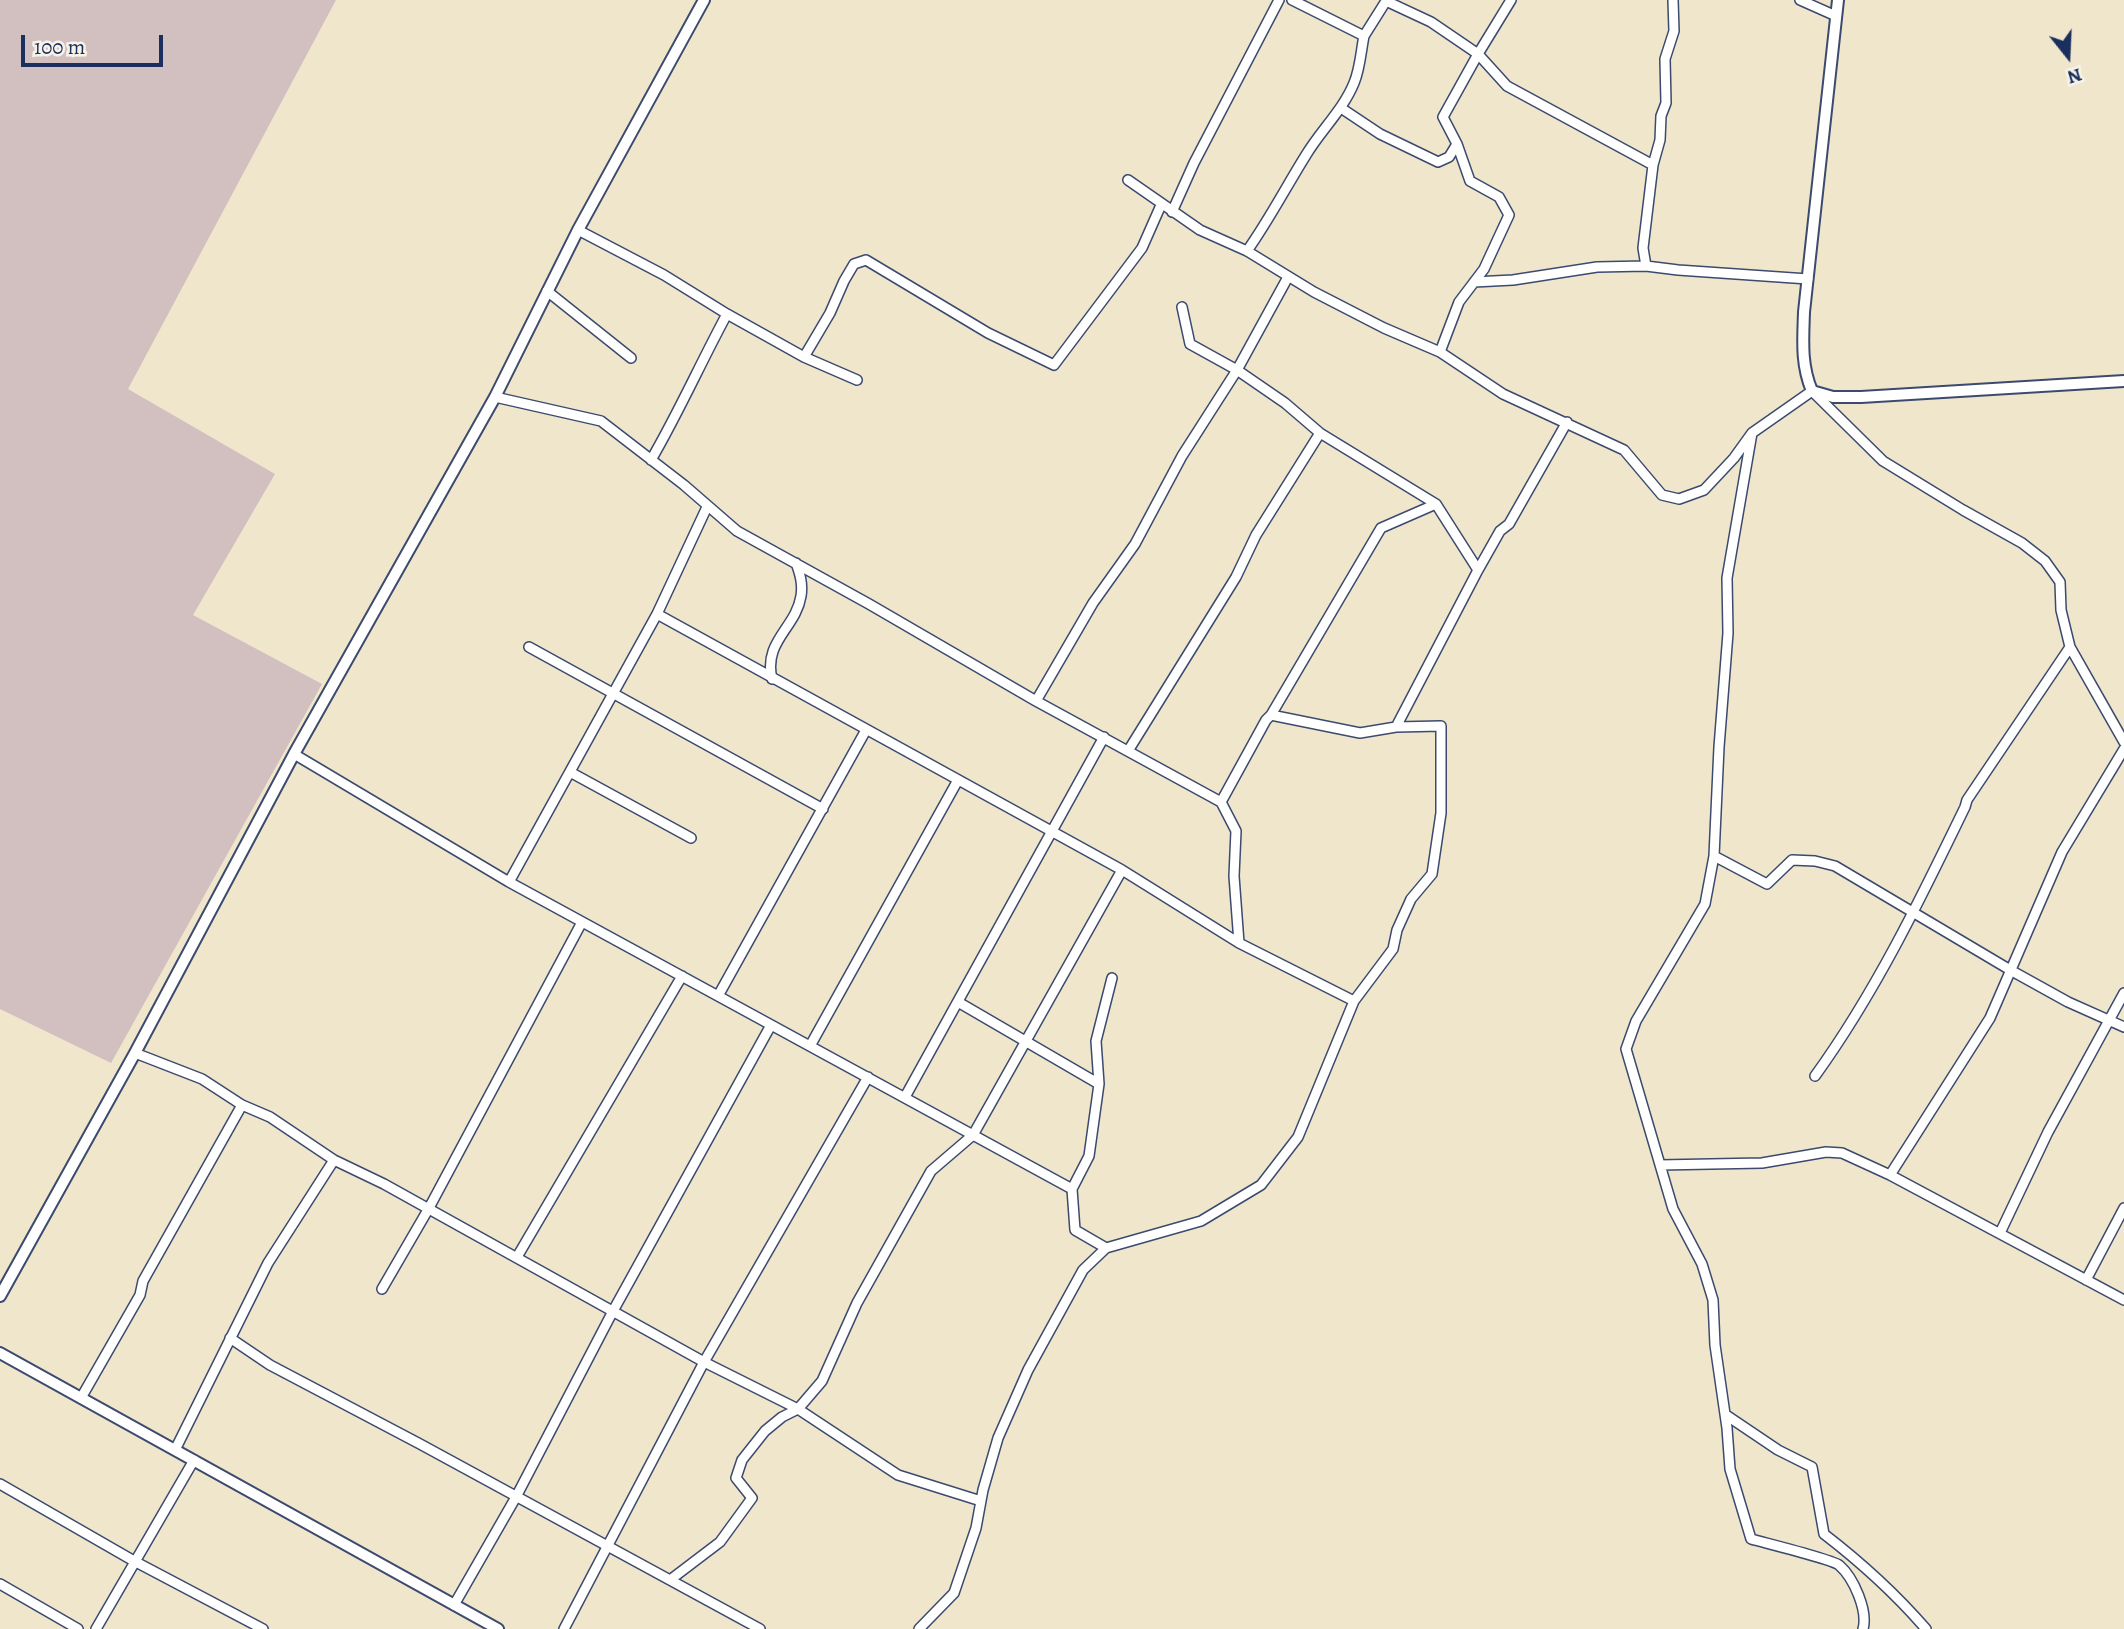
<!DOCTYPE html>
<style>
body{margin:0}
#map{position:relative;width:2124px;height:1629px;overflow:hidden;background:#efe6cc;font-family:Alegreya,serif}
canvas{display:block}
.north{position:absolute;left:2033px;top:21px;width:70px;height:70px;-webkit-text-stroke:5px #f7f3e8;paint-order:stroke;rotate:162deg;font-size:19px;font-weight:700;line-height:28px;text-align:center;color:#1b2f5e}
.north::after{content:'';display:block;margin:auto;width:24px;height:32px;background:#1b2f5e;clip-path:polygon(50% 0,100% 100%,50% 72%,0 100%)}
.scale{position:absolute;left:21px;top:35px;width:142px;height:32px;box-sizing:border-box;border:4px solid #1b2f5e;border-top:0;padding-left:9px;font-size:21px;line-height:24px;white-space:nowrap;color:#1b2f5e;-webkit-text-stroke:5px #f7f3e8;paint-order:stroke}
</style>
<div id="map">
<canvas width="2124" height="1629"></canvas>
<div class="north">N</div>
<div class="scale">100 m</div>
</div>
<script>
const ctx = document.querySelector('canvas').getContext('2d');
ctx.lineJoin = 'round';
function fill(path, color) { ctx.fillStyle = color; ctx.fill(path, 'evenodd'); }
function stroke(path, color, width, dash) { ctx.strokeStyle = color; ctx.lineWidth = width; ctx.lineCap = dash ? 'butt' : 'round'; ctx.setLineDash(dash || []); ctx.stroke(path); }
const industrial = new Path2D(`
 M0,0H336L128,389L275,474L193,615L322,684L111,1063L0,1009Z`);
const minor = new Path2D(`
 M1292,0L1364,36L1386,1L1431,22L1478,54L1511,0
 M1800,0L1836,16
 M1341,108L1380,134L1438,162L1449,157L1457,144L1470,181L1499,197L1509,215L1484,269L1459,302L1440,352
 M1457,144L1443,117L1478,54L1507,86L1653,165
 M1128,180L1200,230L1247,251L1314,292L1384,328L1440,352L1503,394L1624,450L1662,495L1679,499L1704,490L1734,458L1752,433L1812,391L1883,461L1963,510L2022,543L2045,561L2060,582L2061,610L2070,647L2124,742
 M1172,212L1194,163L1279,0
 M578,230L664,275L727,314L804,357L857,380
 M1247,251C1269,220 1286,187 1306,155C1321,130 1343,110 1354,83C1360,69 1361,51 1364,36
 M1646,266L1643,248L1653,165L1660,140L1661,116L1666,103L1665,59L1674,31L1673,0
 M1474,282L1513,280L1597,267L1646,266L1678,270L1808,279
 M547,291L631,358
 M1182,307L1190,344L1237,370L1285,403L1320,433L1436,504L1478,570
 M804,357L830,313L844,281L854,264L866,260L988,333L1054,365L1142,248L1161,205
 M495,397L601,421L684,485L737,531L869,604L1036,701L1221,802L1236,831L1234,876L1239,943
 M1752,433L1727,578L1728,633L1719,747L1714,856L1705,904L1636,1021L1626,1049L1673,1209L1702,1264L1713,1300L1715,1345L1727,1428L1730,1469L1751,1539C1765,1543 1831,1559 1839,1565C1854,1578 1868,1611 1863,1629
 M651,460C679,412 701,362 727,314
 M657,614L1122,870L1239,943L1354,1001
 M529,647L823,809
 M772,679C763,641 796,628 801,596C803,584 800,574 796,563
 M1036,701L1093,603L1135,544L1182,456L1237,370L1288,277
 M1271,715L1360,733L1396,727
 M1128,751L1236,577L1256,535L1320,433
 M294,754L509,882L1072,1189
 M570,772L691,838
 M1221,802L1266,720L1271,715L1381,528L1436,504
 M1714,856L1767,884L1792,860L1815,861L1835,866L2012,971L2068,1002L2124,1027
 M509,882L657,614L707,507
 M718,996L866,730
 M958,1002L1099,1084
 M810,1046L958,780
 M135,1053L202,1079L242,1105L270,1117L334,1160L384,1184L704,1362L798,1409L898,1475L981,1501
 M1815,1076C1875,993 1920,900 1965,807L1967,800L2070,647
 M905,1097L1104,737
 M1660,1165L1762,1163L1826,1152L1842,1153L1890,1175L2124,1300
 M1890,1175L1990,1018L2062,852L2124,749
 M2000,1233L2048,1132L2124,993
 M1106,1248L1075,1230L1072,1189L1089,1156L1099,1084L1096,1041L1112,978
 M517,1257L682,976
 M2086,1280L2124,1208
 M382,1289L429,1208L582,922
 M230,1338L270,1365L420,1444L760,1629
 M81,1398L140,1295L143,1281L242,1105
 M1726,1415L1778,1450L1812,1467L1824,1534C1863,1564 1894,1592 1926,1629
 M175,1450L268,1263L334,1160
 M0,1484L134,1561L263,1629
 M670,1580L720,1542L752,1498L736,1478L742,1460L765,1431L782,1417L798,1409L822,1381L857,1303L931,1171L973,1135L1122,870
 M0,1584L78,1629
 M454,1605L516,1497L613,1311L771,1025
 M96,1629L194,1460
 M564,1629L704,1362L868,1077
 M919,1629L954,1593L976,1528L983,1490L998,1438L1028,1370L1083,1270L1106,1248L1201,1221L1261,1185L1298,1137L1354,1001L1393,949L1397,930L1411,899L1432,874L1441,813V726L1396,727L1478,570L1500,531L1509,524L1567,422`);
const tertiary = new Path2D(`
 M1838,0L1804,312C1803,341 1801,365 1812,391L1833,397H1861L2124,381
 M0,1296L135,1053L294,754L495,397L578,230L704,0
 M0,1353L498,1629`);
fill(industrial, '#d2bfc0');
stroke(minor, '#3b4a6e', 12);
stroke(tertiary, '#3b4a6e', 14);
stroke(minor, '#fff', 9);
stroke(tertiary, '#fff', 10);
</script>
